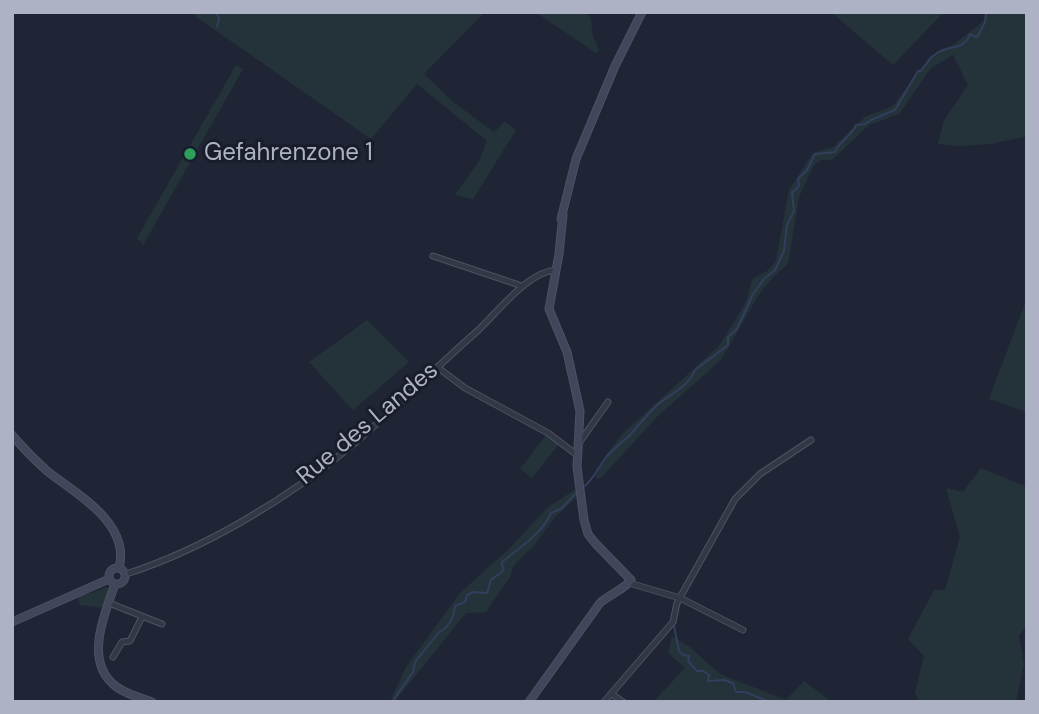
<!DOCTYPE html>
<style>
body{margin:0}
#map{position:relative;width:1039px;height:714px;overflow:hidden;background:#202536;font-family:"DM Sans",sans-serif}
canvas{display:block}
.frame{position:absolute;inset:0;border:14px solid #adb2c4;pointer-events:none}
</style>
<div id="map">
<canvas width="1039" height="714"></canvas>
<div class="frame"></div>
</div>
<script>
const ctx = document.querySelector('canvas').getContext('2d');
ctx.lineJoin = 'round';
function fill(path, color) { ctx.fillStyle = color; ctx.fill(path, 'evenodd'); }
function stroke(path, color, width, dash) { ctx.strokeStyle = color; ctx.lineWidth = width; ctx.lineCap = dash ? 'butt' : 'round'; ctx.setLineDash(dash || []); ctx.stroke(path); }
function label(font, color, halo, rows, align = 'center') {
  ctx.font = font + ' "DM Sans",sans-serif'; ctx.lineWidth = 6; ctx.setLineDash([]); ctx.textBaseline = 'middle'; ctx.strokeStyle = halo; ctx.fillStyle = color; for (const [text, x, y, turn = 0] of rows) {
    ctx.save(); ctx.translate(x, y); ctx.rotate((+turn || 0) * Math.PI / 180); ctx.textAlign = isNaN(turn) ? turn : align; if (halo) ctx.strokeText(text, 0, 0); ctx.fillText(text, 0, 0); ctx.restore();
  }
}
const green = new Path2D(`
 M196,12H485L424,74L453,102L494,132L505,121L516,130L473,199L455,195L479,161L487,141L417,84L371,139L195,16Z
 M535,12H585L591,18L592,34L599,50L596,53Z
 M831,12H944L893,65Z
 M986,12H1027V136L991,144L961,146L938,144L944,120L968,85L953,55L931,68L899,114L869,125L832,160H822L814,165L799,197L788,264L771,279L758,296L721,360L658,416L600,479L595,477L606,455L623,433L719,346L745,304L753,278L766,272L776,261L789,190L813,153L833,147L865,117L893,106L930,56L951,46L974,29L983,21Z
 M236,65L243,69L143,245L137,238Z
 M1027,298V412L989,399Z
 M367,320L409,362L353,410L309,362Z
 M546,435L559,444L532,478L520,469Z
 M981,468L1027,487V624L1019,636L1024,664L1016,702H920L915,693L924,656L908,639L934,590H945L960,537L946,488L963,492Z
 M576,489V498L555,517L534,546L514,565L510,577L486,612L466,613L394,702H390L406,667L460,593L510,548L548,507Z
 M108,587V600L104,608L80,605L78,597Z
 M672,636L690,647L720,674L786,700L804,681L832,702H653L685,668L668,653Z`);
const stream = new Path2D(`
 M216,12L219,18L217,27
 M585,486C594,478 599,466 607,456C614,448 623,442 631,434C639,425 647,415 656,406C668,395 689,387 695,370L728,345V337L737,329L753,294L764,279L775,270L784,251L787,225L794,211L792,193L799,186L798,179L807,170L815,154L835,152C839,141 851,137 856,125L865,124L871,120L895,110L918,71H921C925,65 931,57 937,53C950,44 963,52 970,34L975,37L978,36L985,22L986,12
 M674,626L679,651L683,655L689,656L688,661L697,671H703L709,675L708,681L724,680L733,683L736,692H745L770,702
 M392,702L413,672L415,662L439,632C449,628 454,617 455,606L465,602L467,595L473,592L487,593L491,580L503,571L502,562C520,547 541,535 551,513L561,509L576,493`);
const street = new Path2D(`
 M433,256L522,286
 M437,367L465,388L548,433L577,455
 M579,443L608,402
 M126,574C205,549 292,496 356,442C396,408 434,369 474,334C496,315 526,272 556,270
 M629,583L680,598L743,630
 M109,603L162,624
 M113,657L122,642L130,641L142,617
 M612,694L623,702
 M604,702L673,622L677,603L735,499L760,474L811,440`);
const secondary = new Path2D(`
 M561,219L576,159L615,66L642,12
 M12,435C23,448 35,460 47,471C76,494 131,523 119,568
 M109 576a8 8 0 1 1 16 0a8 8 0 1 1-16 0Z
 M115,584C105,613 85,658 112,683C122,693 139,697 152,702
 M12,622L109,579
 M529,702L600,603C609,595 626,588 631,580L595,543L588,534L584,520L577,467L580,411L567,352L549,309L559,254L563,215`);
const markers = [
 [190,154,7,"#2e9e5b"]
];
const poiNames = [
 ["Gefahrenzone 1",204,154]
];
const streetNames = [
 ["Rue des Landes",368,424,-40]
];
fill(green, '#233339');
stroke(stream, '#333d5e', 2);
stroke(street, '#4e5262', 7);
stroke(secondary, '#4e5262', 9);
stroke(street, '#333847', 5);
stroke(secondary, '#41465a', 7);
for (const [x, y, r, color] of markers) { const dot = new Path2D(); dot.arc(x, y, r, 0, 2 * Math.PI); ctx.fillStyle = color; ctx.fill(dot); stroke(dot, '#191d2b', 2.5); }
label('24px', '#adb2c4', '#191d2b', poiNames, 'left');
label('24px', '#adb2c4', '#191d2b', streetNames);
</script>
